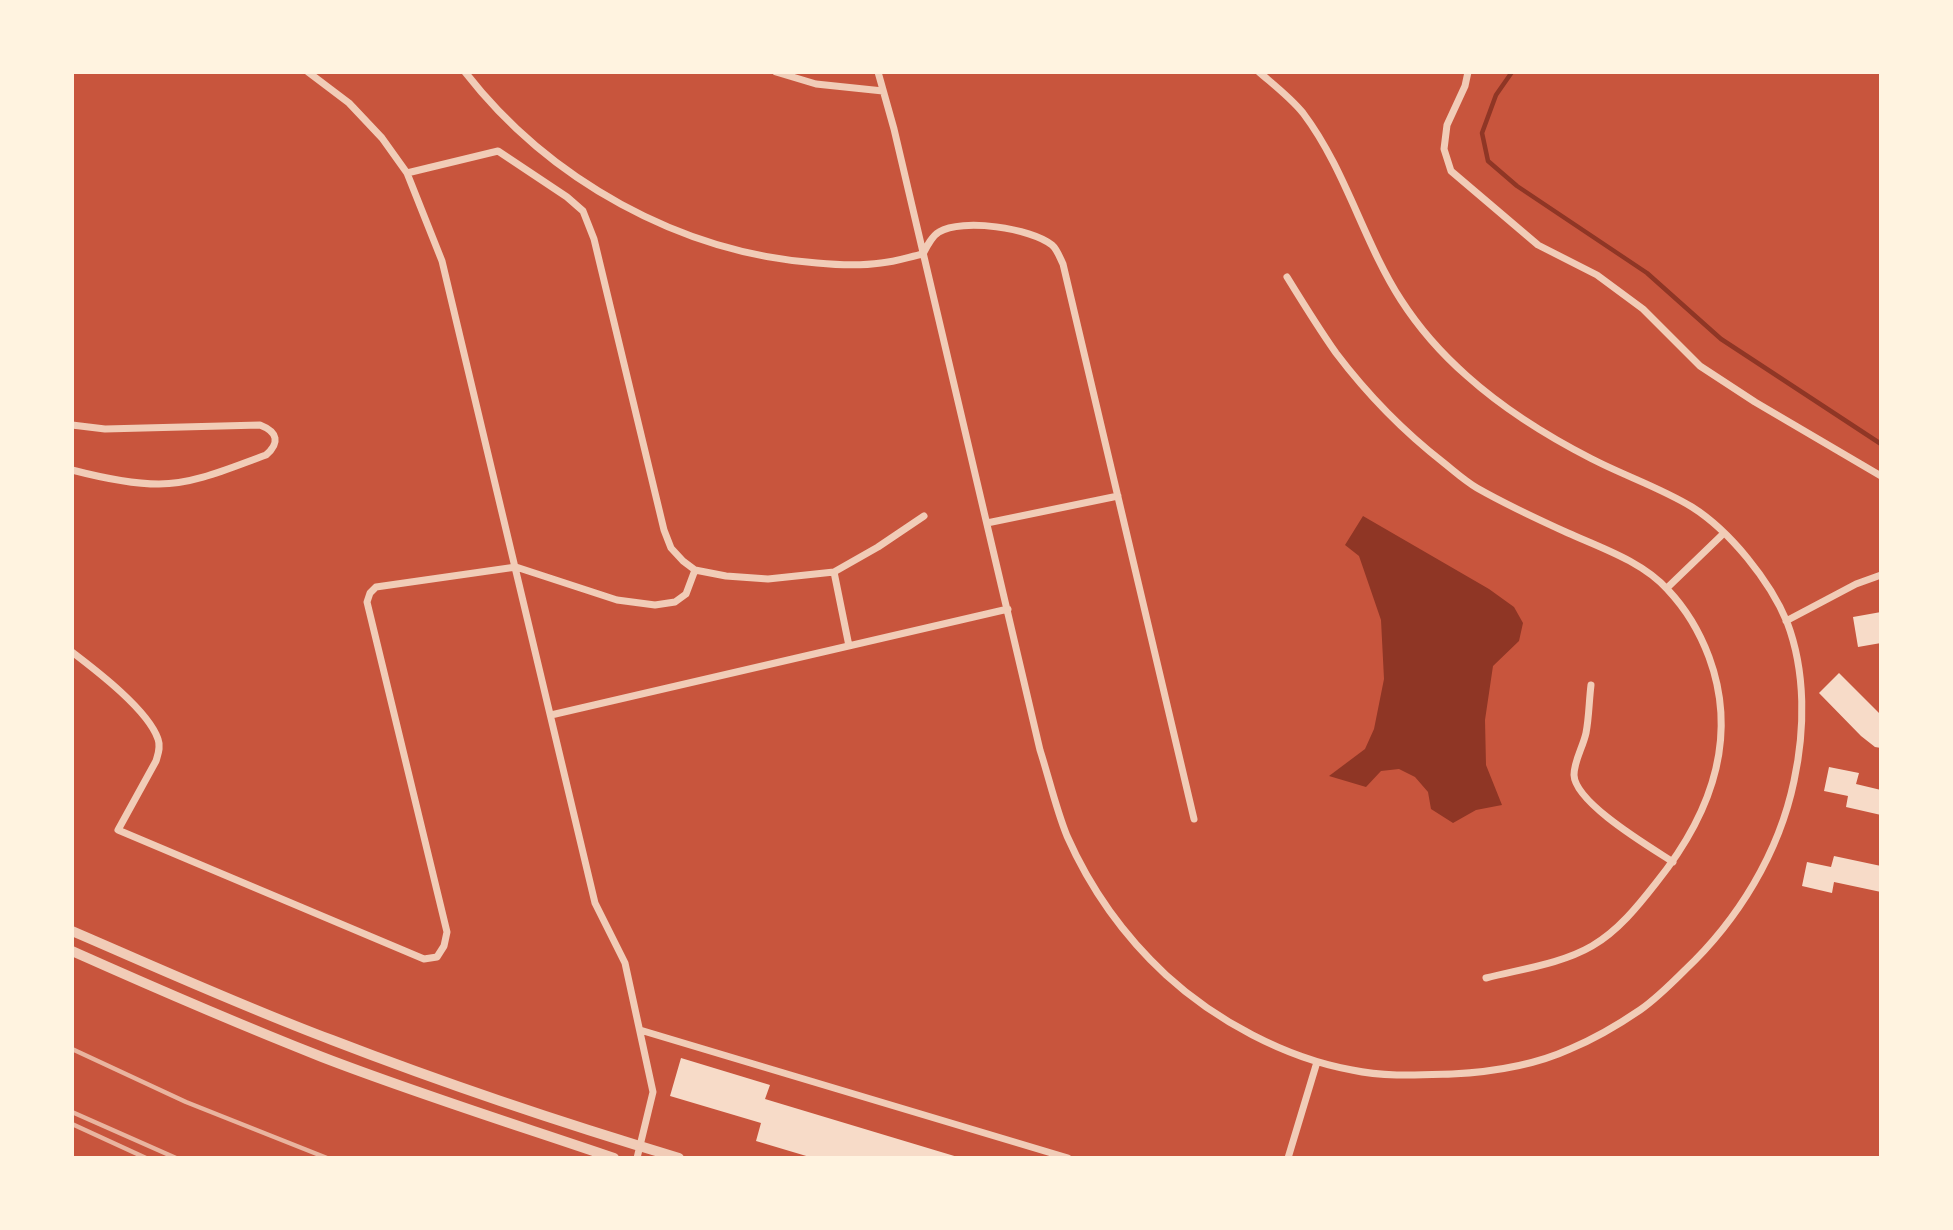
<!DOCTYPE html>
<style>
body{margin:0}
#map{position:relative;width:1953px;height:1230px;overflow:hidden;background:#c8553d;font-family:"Nunito Sans",sans-serif}
canvas{display:block}
.frame{position:absolute;inset:0;border:74px solid #fff3e0;pointer-events:none}
</style>
<div id="map">
<canvas width="1953" height="1230"></canvas>
<div class="frame"></div>
</div>
<script>
const ctx = document.querySelector('canvas').getContext('2d');
ctx.lineJoin = 'round';
function fill(path, color) { ctx.fillStyle = color; ctx.fill(path, 'evenodd'); }
function stroke(path, color, width, dash) { ctx.strokeStyle = color; ctx.lineWidth = width; ctx.lineCap = dash ? 'butt' : 'round'; ctx.setLineDash(dash || []); ctx.stroke(path); }
const water = new Path2D(`
 M1363,516L1489,589L1514,607L1523,623L1519,641L1493,666L1485,720L1486,765L1502,805L1476,810L1453,823L1431,809L1428,792L1415,777L1399,769L1381,771L1366,787L1329,776L1365,749L1374,729L1384,679L1381,620L1359,556L1345,545Z`);
const stream = new Path2D(`
 M1512,72L1496,95L1482,133L1488,161L1517,186L1647,273L1721,339L1881,444`);
const building = new Path2D(`
 M1881,612V643L1858,647L1853,617Z
 M1839,673L1881,715V748L1875,747L1861,736L1819,693Z
 M1829,767L1859,773L1856,784L1881,790V815L1846,807L1848,796L1824,791Z
 M1834,856L1881,866V892L1834,882L1832,893L1802,886L1807,862L1831,867Z
 M681,1058L770,1085L765,1099L961,1158H813L756,1141L761,1123L670,1096Z`);
const minor = new Path2D(`
 M308,72L349,103L382,138L407,173L442,261L595,903L625,963L653,1092L637,1158
 M465,72C549,180 680,253 817,263C838,265 860,266 881,263C895,262 909,257 923,254C927,246 932,236 939,232C962,218 1031,228 1052,245C1057,249 1060,258 1063,264L1194,819
 M776,72L816,84L883,91
 M878,72L894,129L1040,750C1049,778 1056,809 1067,836C1090,888 1124,936 1166,975C1215,1020 1285,1058 1352,1070C1384,1077 1419,1075 1452,1074C1492,1072 1533,1066 1570,1049C1594,1039 1618,1025 1640,1010C1656,999 1671,984 1685,970C1738,920 1779,853 1794,781C1805,730 1806,672 1787,622C1770,581 1730,531 1692,507C1661,488 1625,476 1592,459C1547,436 1505,410 1467,376C1442,354 1419,328 1401,300C1363,241 1346,170 1303,113C1291,98 1274,85 1259,72
 M1468,72L1465,86L1447,125L1444,149L1451,171L1538,245L1597,275L1643,309L1700,366L1755,402L1881,476
 M407,173L498,151L567,197L583,211L594,239L664,530L671,548L683,561L695,570L726,576L768,579L834,572L878,547L924,516
 M1287,277C1303,303 1319,329 1336,353C1367,394 1403,431 1444,463C1454,471 1465,481 1477,488C1507,505 1537,519 1568,533C1602,548 1643,562 1668,590C1686,609 1700,633 1709,657C1740,741 1709,817 1656,883C1638,906 1618,931 1592,946C1561,964 1521,969 1486,978
 M72,425L105,429L260,425C278,432 280,443 266,455C232,467 195,484 159,484C131,484 99,477 72,470
 M987,523L1118,496
 M834,572L849,646
 M1667,588L1724,533
 M1786,621L1856,584L1881,575
 M72,652C97,671 148,710 158,739C161,747 158,754 156,761L118,830L424,959L437,957L444,946L447,932L367,602L370,593L376,587L516,567L617,600L655,605L675,602L686,594L695,570
 M1591,685C1589,701 1589,718 1586,733C1583,747 1574,761 1574,775C1575,803 1650,847 1673,862
 M551,715L1008,609
 M640,1030L1068,1158
 M1288,1158L1317,1062`);
const tertiary = new Path2D(`
 M72,931C158,968 244,1007 332,1040C446,1084 562,1123 679,1158
 M72,951C155,988 238,1024 322,1057C418,1094 517,1125 614,1158`);
const rail = new Path2D(`
 M72,1049L186,1102L327,1158
 M72,1112L176,1158
 M72,1124L146,1158`);
fill(water, '#8f3625');
stroke(stream, '#8f3625', 4.5);
fill(building, '#f7dbc8');
stroke(minor, '#f1ccb7', 7);
stroke(tertiary, '#f1ccb7', 10);
stroke(rail, '#e9b49f', 4.5);
</script>
